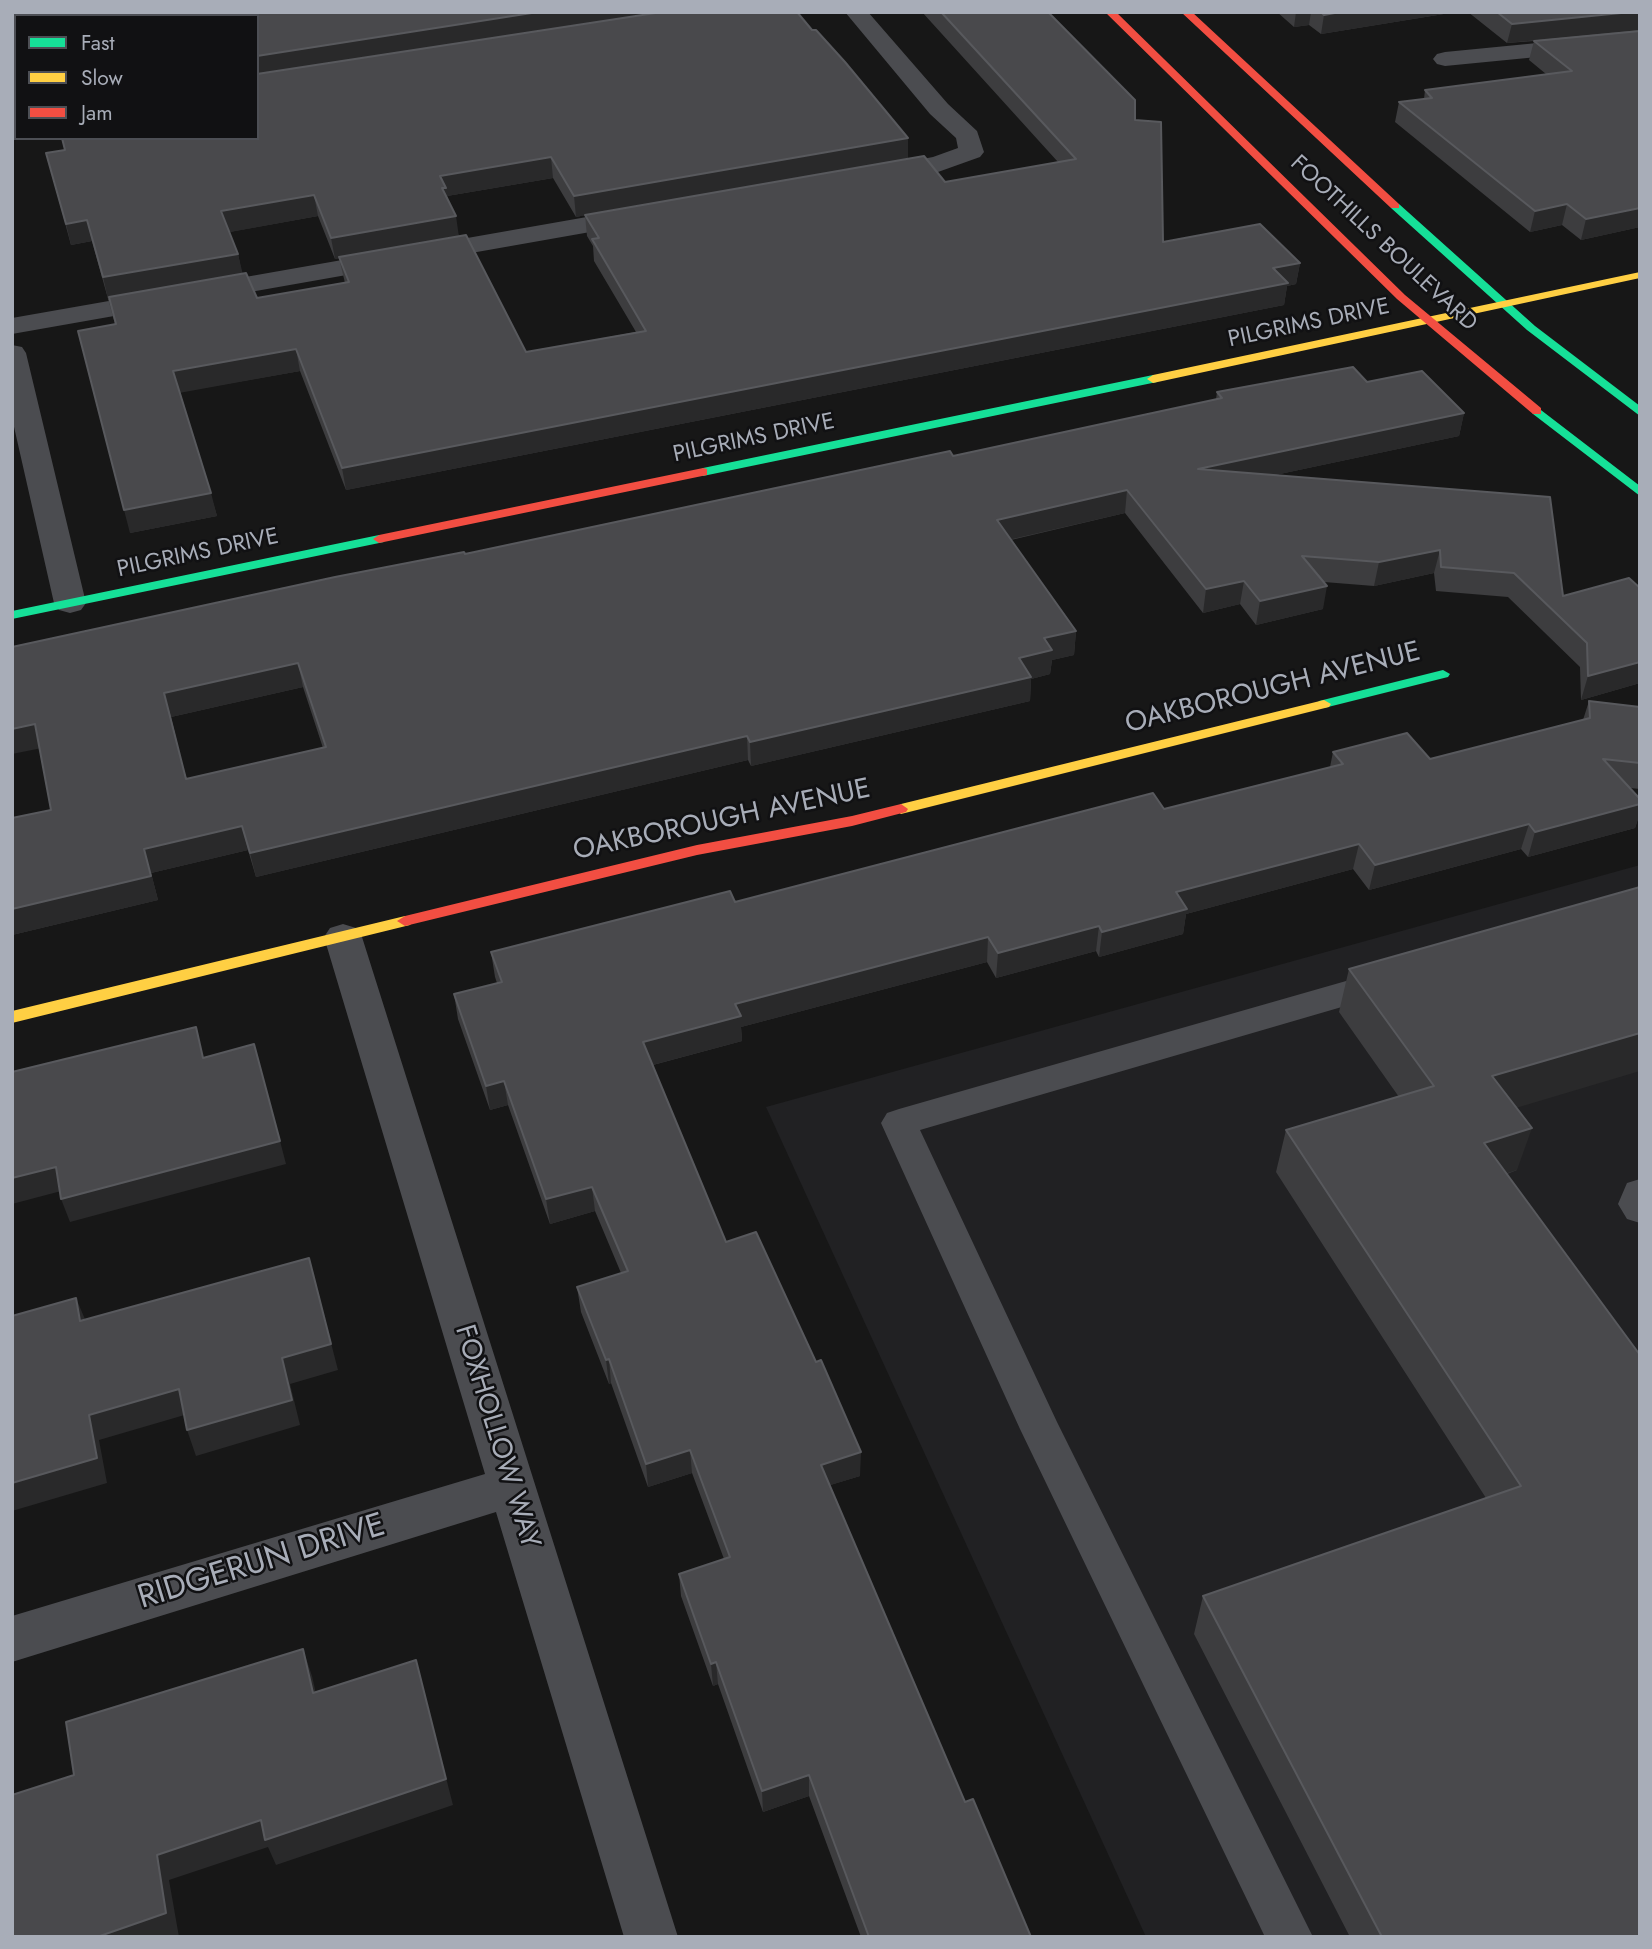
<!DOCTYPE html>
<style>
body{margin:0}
#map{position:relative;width:1652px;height:1949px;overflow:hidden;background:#171717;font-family:Jost,sans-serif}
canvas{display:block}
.frame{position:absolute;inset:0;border:14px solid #a8adb8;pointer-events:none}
.legend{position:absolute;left:14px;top:14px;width:245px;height:126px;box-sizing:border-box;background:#111113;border:2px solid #4d4f55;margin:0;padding:9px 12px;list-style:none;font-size:21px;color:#a8adb8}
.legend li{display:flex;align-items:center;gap:14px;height:35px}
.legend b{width:35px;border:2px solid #4d4f55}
</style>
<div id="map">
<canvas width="1652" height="1949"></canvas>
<div class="frame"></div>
<ul class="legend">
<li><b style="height:9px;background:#16e098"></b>Fast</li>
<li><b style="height:9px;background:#ffcf43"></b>Slow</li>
<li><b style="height:9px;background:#f24e42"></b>Jam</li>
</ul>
</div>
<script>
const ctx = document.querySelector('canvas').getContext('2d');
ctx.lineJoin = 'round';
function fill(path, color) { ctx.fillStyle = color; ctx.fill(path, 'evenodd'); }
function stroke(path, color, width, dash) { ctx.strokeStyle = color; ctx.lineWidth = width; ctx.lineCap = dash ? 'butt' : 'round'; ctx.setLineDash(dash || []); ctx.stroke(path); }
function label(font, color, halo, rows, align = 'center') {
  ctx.font = font + ' Jost,sans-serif'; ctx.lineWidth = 5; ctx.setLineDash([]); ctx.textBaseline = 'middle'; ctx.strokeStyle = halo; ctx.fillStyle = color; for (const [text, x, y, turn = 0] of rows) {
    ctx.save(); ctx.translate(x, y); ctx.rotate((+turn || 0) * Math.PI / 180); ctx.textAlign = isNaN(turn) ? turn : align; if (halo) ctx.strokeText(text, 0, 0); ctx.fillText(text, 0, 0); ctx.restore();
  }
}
const built = new Path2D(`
 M1640,865V1937H1146L766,1107Z`);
const lane = new Path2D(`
 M1388,969L1400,972L1405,981L1400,990L920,1130L1057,1422L1313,1937H1265L1020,1429L881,1123L887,1113L899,1109Z
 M1640,1179V1223L1627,1219L1618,1204L1627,1183Z`);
const street = new Path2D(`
 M845,12H868L948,104L977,131L984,152L980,157L938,172L880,182L871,179L867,174L871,169L933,157L958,148L956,138L930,114Z
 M1640,33V47L1445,66L1437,64L1433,59L1437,54L1445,52Z
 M12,115H16V129H12Z
 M638,208L647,210L651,216L647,222L12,334V318Z
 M12,345L22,347L26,353L86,603L81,610L70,613L59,610L54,603L12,418Z
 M343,924L356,928L362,937L678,1937H624L496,1512L12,1662V1616L485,1474L324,937L330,928Z`);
const fast = new Path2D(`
 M1391,204H1399L1535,326L1640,406V416L1527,330L1391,208Z
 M1153,375L1159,379L1157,382L703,476L697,472L703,468Z
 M1537,407L1640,486V496L1533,414L1531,411Z
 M379,535L385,539L384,542L12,619V611Z
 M1443,670L1450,674L1448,677L1324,708L1317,704L1319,701Z`);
const slow = new Path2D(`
 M1640,272V278L1153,383L1147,379L1153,375Z
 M1324,700L1331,704L1329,707L901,814L894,809L901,804Z
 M405,916L410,917L413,921L410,925L12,1023V1011Z`);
const jam = new Path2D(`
 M1105,12H1116L1405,295L1541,408V414H1533L1397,299Z
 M1181,12H1192L1399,204V208H1391Z
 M703,468L707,469V475L379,543L373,539L379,535Z
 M901,804L908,809L906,812L852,826L697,855L405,926L397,921L405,916L697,845L852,816Z`);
const wall = new Path2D(`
 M12,12L908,159L945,182L1058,162L922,12H1048L1135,120L1163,242L1300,263L1296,284L1287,286L1284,305L346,490L300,371L180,392L217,516L130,533L115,324L92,241L71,245L46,153L65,150L61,138H257L16,16V74H12ZM553,178L576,217L585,215L587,236L593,246L594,261L636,332L526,352L459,237L447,196ZM318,216L335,259L339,258L345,283L257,298L242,274L238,254L229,232Z
 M1277,12H1456L1321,34L1309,25L1294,27Z
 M1468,12H1640V227L1581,240L1562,225L1530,232L1395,122L1399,102L1424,99L1425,90L1546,74L1529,60L1534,41L1507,43Z
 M1367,382L1464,413L1459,436L1275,475L1550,497L1563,596L1640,588V683L1581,700L1580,667L1508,597L1436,591L1434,573L1374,586L1324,582L1323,609L1256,625L1240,604L1203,613L1125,513L1011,540L1076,631L1074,655L1052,660L1050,674L1031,679L1030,701L751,766L748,760L256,877L248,850L151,873L158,900L12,935V818L51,810L39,748L465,554L953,456L1216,399L1217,392ZM303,687L323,748L186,779L171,717Z
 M1589,701L1640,707V789L1630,788L1640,799V813L1635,828L1528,857L1521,849L1369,890L1353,869L1186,914L1183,934L1099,957L1096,951L996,978L987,962L741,1027L742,1041L653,1065L726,1242L860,1476L830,1485L965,1802L1031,1937H861L809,1796L763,1812L718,1684L713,1686L681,1596L679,1574L724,1559L692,1473L648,1487L611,1383L609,1384L581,1312L577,1287L621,1273L595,1211L550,1224L508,1105L490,1110L458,1019L454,994L497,983L495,977L491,952L735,902L1164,809L1330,767L1333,752L1430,759L1583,720Z
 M1349,969L1516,1108L1517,1170L1507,1174L1640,1937H1350L1194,1634L1203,1596L1486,1498L1276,1172L1286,1130L1399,1097L1339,1012Z`);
const shadedWall = new Path2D(`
 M538,12H666L257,76V56Z
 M1296,12H1311L1309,25L1294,27Z
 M1340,12H1456L1321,34L1324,15Z
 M1631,12H1640V30L1507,43L1512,24Z
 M12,53H16V74H12Z
 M908,138V159L576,217L574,196Z
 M551,157L553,178L447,196L449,209L445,210L440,176Z
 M314,195L318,216L225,233L221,211Z
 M1567,204L1562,225L1530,232L1535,211Z
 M1640,208V227L1581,240L1586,219Z
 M456,216L459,237L335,259L331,238Z
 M87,220L92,241L71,245L66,224Z
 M238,254L243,275L108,299L103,277Z
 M1300,263L1296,284L1287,286L1284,305L346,490L342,468Z
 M296,349L300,371L179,393L173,371Z
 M1464,413L1459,436L1195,492L1198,469Z
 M1127,490L1125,513L995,543L997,520Z
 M211,493L217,516L130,533L124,510Z
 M1440,550L1434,573L1374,586L1379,562Z
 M1244,581L1240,604L1203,613L1206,589Z
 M1327,586L1323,609L1256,625L1260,601Z
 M1076,631L1074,655L1052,660L1050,674L1031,679L1030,701L751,766L750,742L1044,638Z
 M1640,662V683L1581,700L1588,676Z
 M298,663L303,687L171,717L164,693Z
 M35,724L42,748L12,754V729Z
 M747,736L748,760L256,877L250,853Z
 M1640,804V813L1635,828L1528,857L1535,832Z
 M1529,824L1521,849L1369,890L1375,865Z
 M242,826L248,850L151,873L158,900L12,935V909L144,849Z
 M1359,844L1353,869L1186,914L1183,934L1099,957L1102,932L1176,892Z
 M1099,926L1096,951L996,978L998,953Z
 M988,937L987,962L741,1027L742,1041L645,1067L643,1042L735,1004Z
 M1640,1033V1071L1479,1119L1492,1076Z
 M504,1081L508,1105L490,1110L486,1086Z
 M1532,1128L1517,1170L1471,1185L1484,1143Z
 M280,1141L286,1164L70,1222L61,1199Z
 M56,1167L65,1190L12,1204V1178Z
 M592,1187L595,1211L550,1224L546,1199Z
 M309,1258L338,1370L290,1384L300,1425L196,1456L187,1430L282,1358Z
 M76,1298L87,1324L80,1321Z
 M609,1359L611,1383L609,1384L606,1360Z
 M179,1389L188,1414L99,1440L107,1483L12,1511V1483L89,1415Z
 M690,1450L692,1473L648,1487L646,1464Z
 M861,1452L860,1476L821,1488V1465Z
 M303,1649L312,1676L322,1720L313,1693Z
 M416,1660L453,1805L276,1865L268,1847L169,1880L179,1937H97L157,1855Z
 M716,1662L718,1684L713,1686L711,1664Z
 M809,1775V1796L763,1812L762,1791Z`);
const building = new Path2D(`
 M12,12H538L257,56V16H16V53H12Z
 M662,12H797L812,30H816L845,62L908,138L574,196L551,157L440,176L446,188H442L456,216L331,238L314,195L221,211L238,254L103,277L87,220L66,224L46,153L65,150L62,138H257V74Z
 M941,12H1048L1135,100V120L1161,122L1163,242L1260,224L1300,263L1273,268L1288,283L342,468L296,349L173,371L211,493L124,510L78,331L116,324L109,297L246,273L257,298L349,282L339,257L466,235L526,352L646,331L592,239L599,238L585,215L924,156L945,182L1076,159Z
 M1321,12H1340L1324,15Z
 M1497,12H1631L1512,24Z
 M1640,31V208L1586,219L1567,204L1535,211L1399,102L1432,98L1425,90L1572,71L1534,41Z
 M1353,367L1367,382L1422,371L1464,413L1198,469L1550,497L1563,596L1629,578L1640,588V662L1588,676L1587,643L1514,573L1441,567L1440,550L1379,562L1302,556L1327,586L1260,601L1244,581L1206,589L1127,490L997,520L1076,631L1044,638L1052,650L1019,658L1031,677L750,742L747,736L250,853L242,826L144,849L151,876L12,909V818L51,810L35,724L12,729V647L335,577L464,552L465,554L950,451L953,456L1222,398L1217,392ZM298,663L326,747L186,779L164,693Z
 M1589,701L1640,707V763L1603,759L1640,799V804L1535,832L1529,824L1375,865L1359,844L1176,892L1187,909L1102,932L1099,926L998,953L988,937L735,1004L741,1016L643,1042L726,1242L756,1232L816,1362L821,1360L861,1452L821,1465L965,1802L973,1799L1031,1937H869L809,1775L762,1791L716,1662L711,1664L679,1574L730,1557L690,1450L646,1464L609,1359L606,1360L577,1287L628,1271L592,1187L546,1199L504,1081L486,1086L454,994L502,982L491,952L730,891L735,902L1153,793L1164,809L1343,764L1333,752L1407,733L1430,759L1590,718Z
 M1640,887V1033L1492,1076L1532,1128L1484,1143L1640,1355V1937H1382L1203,1596L1521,1486L1286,1130L1434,1086L1349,969Z
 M196,1027L203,1058L254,1044L280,1141L61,1199L56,1167L12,1178V1072Z
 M309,1258L331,1344L282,1358L292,1400L187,1430L179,1389L89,1415L97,1458L12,1483V1316L76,1298L80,1321Z
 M303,1649L313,1693L416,1660L446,1779L265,1840L261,1820L157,1855L166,1913L97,1937H12V1795L74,1775L66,1722Z`);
const farStreetnames = [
 ["FOOTHILLS BOULEVARD",1383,244,43],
 ["PILGRIMS DRIVE",1309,324,-12],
 ["PILGRIMS DRIVE",754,439,-12],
 ["PILGRIMS DRIVE",198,554,-12]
];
const streetNames = [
 ["OAKBOROUGH AVENUE",1273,689,-14],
 ["OAKBOROUGH AVENUE",722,821,-12],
 ["FOXHOLLOW WAY",496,1437,73]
];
const nearStreetnames = [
 ["RIDGERUN DRIVE",262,1563,-17]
];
fill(built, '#212123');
fill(lane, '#4b4c50');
fill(street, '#4b4c50');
fill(fast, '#16e098');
fill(slow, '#ffcf43');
fill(jam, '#f24e42');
fill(wall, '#3d3d3f');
fill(shadedWall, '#29292a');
fill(building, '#49494c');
stroke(building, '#58595d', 2);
label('23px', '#a8adb8', '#111113', farStreetnames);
label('28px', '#a8adb8', '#111113', streetNames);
label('33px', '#a8adb8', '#111113', nearStreetnames);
</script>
